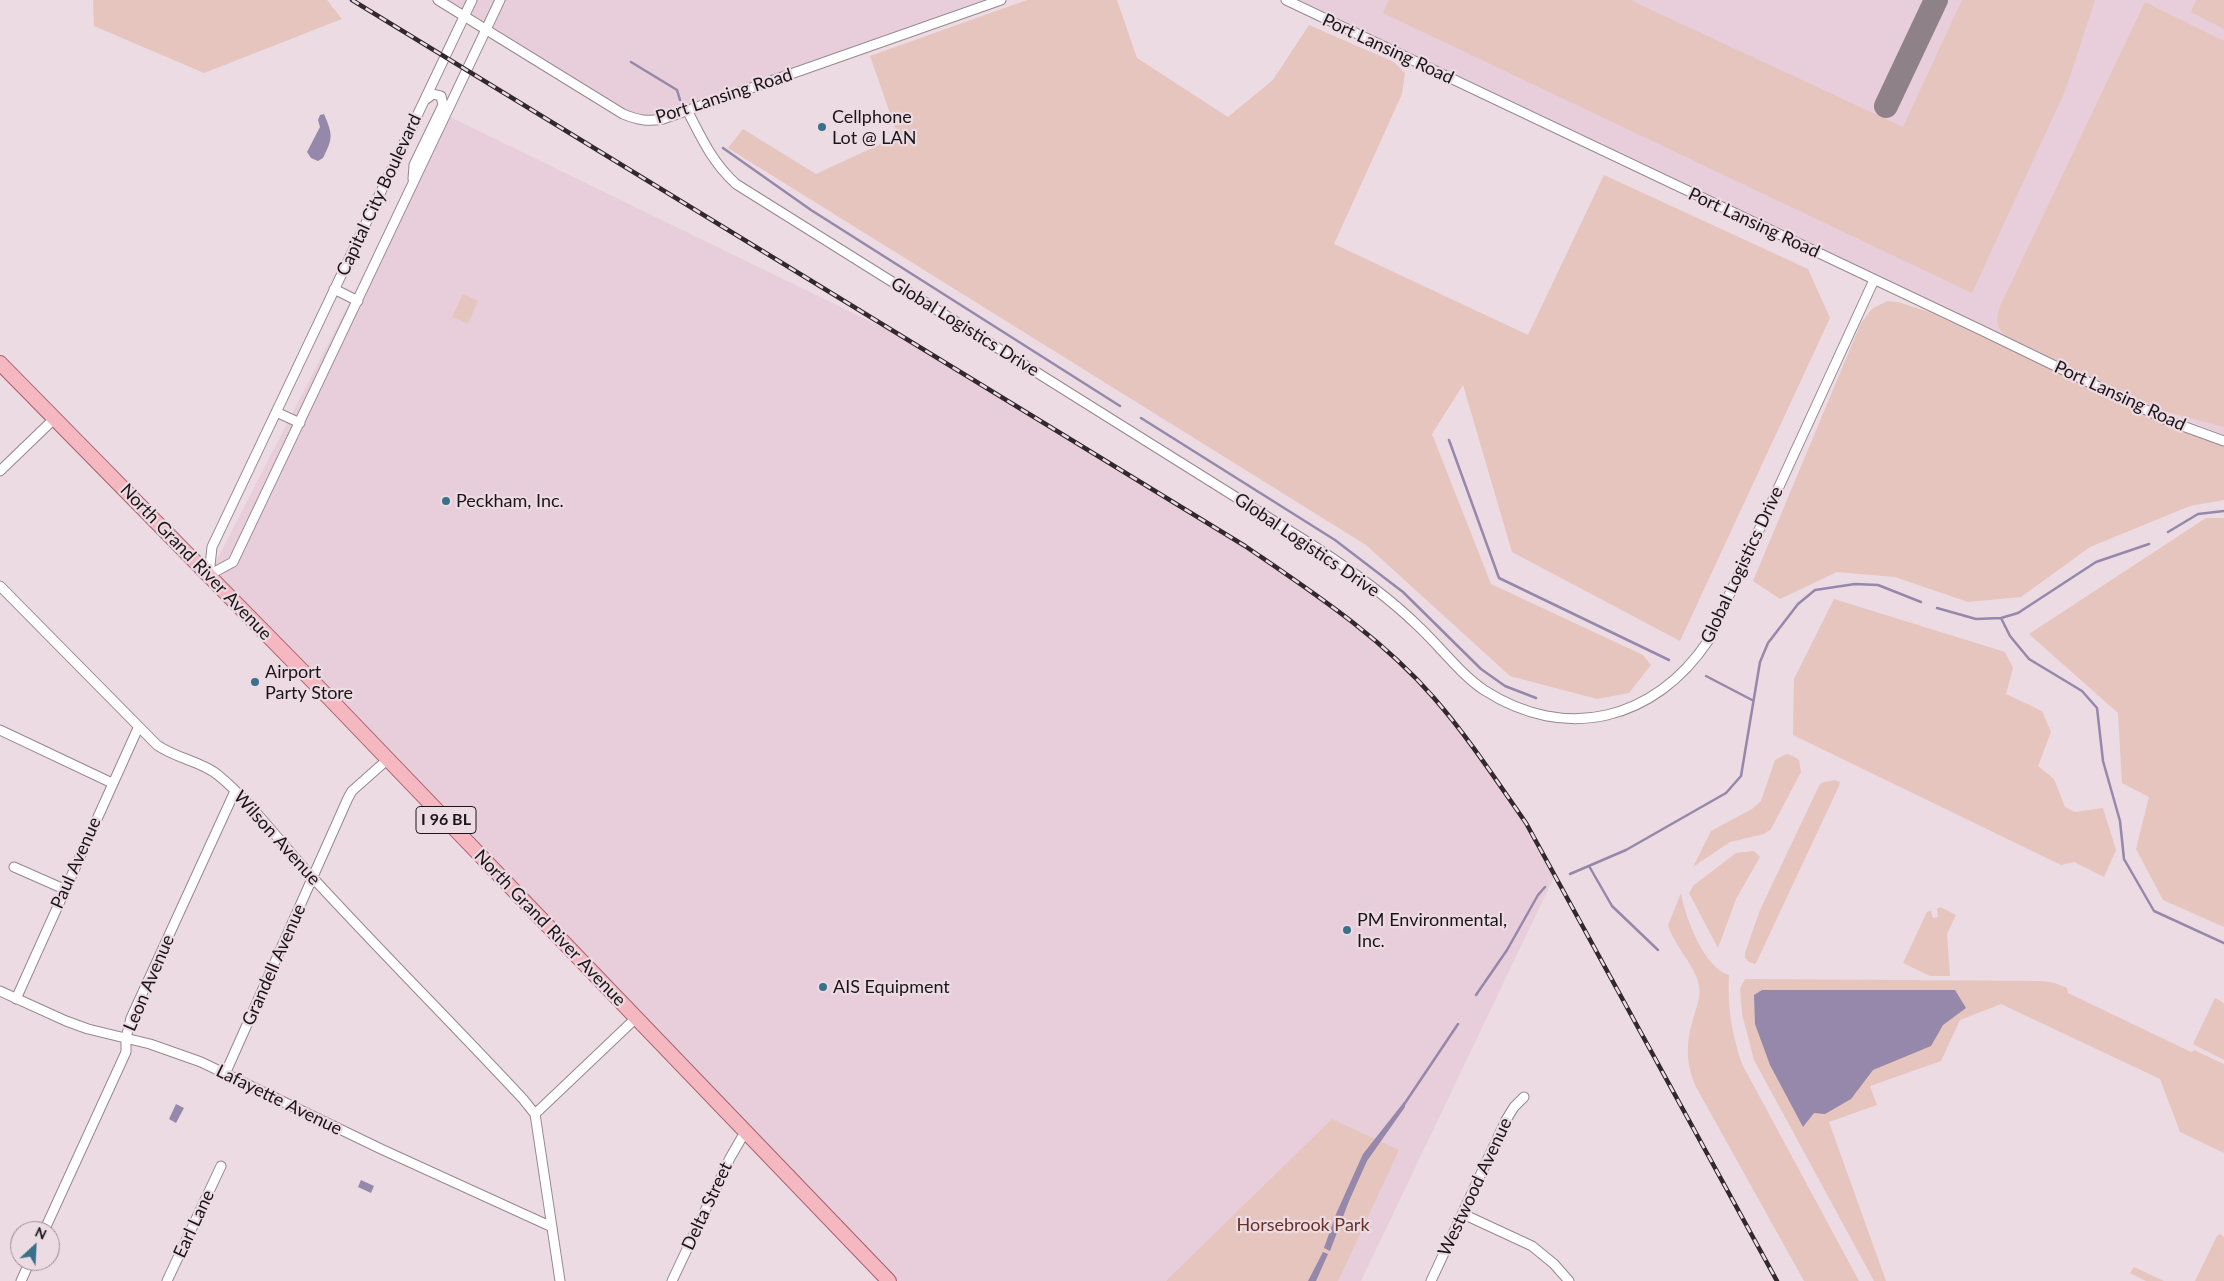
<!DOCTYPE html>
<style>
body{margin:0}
#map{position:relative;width:2224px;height:1281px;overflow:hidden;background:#ecdbe3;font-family:Lato,sans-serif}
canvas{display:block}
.north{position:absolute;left:10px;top:1221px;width:50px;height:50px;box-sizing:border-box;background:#ecdbe3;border:1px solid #988c91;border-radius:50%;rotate:25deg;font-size:14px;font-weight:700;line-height:20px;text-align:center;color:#1b1517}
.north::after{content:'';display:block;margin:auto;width:18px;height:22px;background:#39718b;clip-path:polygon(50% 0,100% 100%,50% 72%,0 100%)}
</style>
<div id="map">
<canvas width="2224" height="1281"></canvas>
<div class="north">N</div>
</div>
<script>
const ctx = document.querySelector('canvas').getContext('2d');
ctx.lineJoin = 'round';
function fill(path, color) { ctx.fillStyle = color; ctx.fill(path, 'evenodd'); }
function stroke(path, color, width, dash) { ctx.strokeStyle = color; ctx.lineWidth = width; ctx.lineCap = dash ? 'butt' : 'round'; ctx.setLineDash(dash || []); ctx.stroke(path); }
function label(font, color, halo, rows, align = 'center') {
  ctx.font = font + ' Lato,sans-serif'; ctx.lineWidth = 4.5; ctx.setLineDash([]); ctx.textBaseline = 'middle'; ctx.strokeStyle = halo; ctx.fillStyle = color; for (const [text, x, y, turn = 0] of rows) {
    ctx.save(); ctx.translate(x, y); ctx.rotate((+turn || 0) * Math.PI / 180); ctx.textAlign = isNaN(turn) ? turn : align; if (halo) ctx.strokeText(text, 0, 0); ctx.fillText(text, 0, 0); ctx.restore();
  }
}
const built = new Path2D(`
 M447,0H985L724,93L650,116L629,111Z
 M1299,0H2224V435L2163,411Z
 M446,115L898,335L1245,546L1338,609L1395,658L1434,698L1502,789L1555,875L1361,1281H898L209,575Z`);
const green = new Path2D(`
 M93,0H327L342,19L204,73L94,26Z
 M1027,0H1117L1137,58L1228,117L1273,80L1309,25L1394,62L1405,73L1402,94L1334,244L1528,335L1604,175L1808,269L1830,318L1680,641L1512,552L1463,385L1432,434L1491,584L1643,655L1651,665L1629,693L1597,699L1510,676L1366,545L728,148L743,129L816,174L898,136L870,56Z
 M1389,0H1630L1903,127L1962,0H2095L2065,91L1972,293L1383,13Z
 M2196,0H2224V29L2191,12Z
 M2145,2L2224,41V427L2163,411L2006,336C1995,328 1996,315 2001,304Z
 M463,294L478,301L468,324L452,317Z
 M1887,301L1898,302L1932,313L2173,427L2224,446V500L2190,506L2090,547L2021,597L1968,602L1895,577L1837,572L1780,599L1753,581L1861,323L1872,309Z
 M2206,518H2224V927L2163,900L2136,849L2149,797L2122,783L2118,713L2029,634Z
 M1834,599L2005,652L2013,668L2006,694L2042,711L2051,732L2038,766L2054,779L2065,807L2075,812L2103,808L2116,850L2104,877L2074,862L2061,865L1793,735L1794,679Z
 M1786,754L1793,756L1799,760L1801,772L1771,829L1764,834L1730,842L1693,867L1711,831L1752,809L1761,801L1775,760Z
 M1834,780L1840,782L1839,786L1757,961L1755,964L1749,962L1745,958V953L1760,910L1818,788L1821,783Z
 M1754,851L1760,857L1736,899L1718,948L1689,893L1694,885L1736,853Z
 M1681,893C1685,917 1704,968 1729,975C1727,1007 1732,1035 1742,1064L1859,1281H1804L1696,1087C1685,1062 1686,1041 1694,1016C1697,1006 1701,996 1699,986C1697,968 1673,944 1668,925Z
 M1940,907L1956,915L1947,934L1950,976H1930L1903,963L1927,912L1931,911L1933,918L1938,917L1937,909Z
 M1745,979L2042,981L2055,983L2067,988L2068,993L2189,1051L2192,1052L2194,1050L2224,1064V1153L2180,1132L2160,1079L2001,1004L1960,1020L1941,1061L1870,1086L1877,1105L1829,1122L1886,1281H1874L1754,1060L1742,1014L1740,989Z
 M2215,998L2224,1003V1060L2193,1044Z
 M1332,1119L1399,1150L1338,1281H1166Z
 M2220,1234L2224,1237V1281H2195L2217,1236Z
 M2134,1267L2164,1281H2146L2130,1273Z`);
const water = new Path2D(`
 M324,114C333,135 333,138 323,158L318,161L311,158L307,152L320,127L318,120L320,115Z
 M1762,990H1955L1966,1008L1943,1025L1931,1046L1873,1070L1851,1099L1825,1114L1814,1113L1803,1127L1770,1065L1755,1024L1754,995Z
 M1404,1102L1405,1107L1367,1161L1349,1201L1330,1251L1324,1248L1336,1214L1363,1154Z
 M176,1104L184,1108L176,1123L169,1119Z
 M361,1180L374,1186L371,1193L358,1187Z
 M1323,1252L1328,1254L1316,1281H1308Z`);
const stream = new Path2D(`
 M631,62L677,90L680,100
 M723,148L811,210L1120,406
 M1141,418L1335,540L1403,592L1481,669L1505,686L1536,698
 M1449,440L1499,578L1669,660
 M2168,532L2198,514L2224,511
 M1937,608L1976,619L2001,618L2018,613L2096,562L2149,544
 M2001,618L2010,636L2029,659L2082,691L2097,708L2103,761L2120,821L2124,859L2154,911L2224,943
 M1706,676L1752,700
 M1589,866L1612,906L1658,950
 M1570,874L1626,850L1726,793L1741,776L1760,662L1768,643L1798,604L1815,590L1855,584L1878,585L1921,602
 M1476,995L1507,950L1538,895L1545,887
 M1403,1106L1458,1024`);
const taxiway = new Path2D(`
 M1886,106L1936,0`);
const minor = new Path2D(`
 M438,0L623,114C638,120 647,122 663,119L1001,0
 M1286,0L1981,330L2169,421L2224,441
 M687,110C702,139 712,162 736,184L1317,548C1352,571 1386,595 1416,624C1439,645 1459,673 1484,690C1566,743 1655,720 1708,641L1874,280
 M413,179L414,165L443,105L441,96L433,94L425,100
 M334,289L358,301
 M276,412L300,423
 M0,471L55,418
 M209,575L233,562L500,0
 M209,575L212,547L472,0
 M0,586L157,745C177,759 201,761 218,775C251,802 283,846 313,878C382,953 454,1025 523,1099L535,1114L537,1127L560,1281
 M0,730L112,783
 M14,867L64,889
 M0,991L66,1021L88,1029L150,1044L201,1062L381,1149L552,1227
 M16,999L138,728
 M225,1074L348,798L352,791L388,759
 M535,1114L636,1018
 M1463,1214L1532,1246L1554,1264L1569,1281
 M44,1231L126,1052V1038L131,1018L235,791
 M21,1281L30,1261
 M167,1281L221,1166
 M672,1281L730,1158L745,1132
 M1431,1281L1506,1120L1514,1107L1524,1097`);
const primary = new Path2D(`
 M0,363L330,699L889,1281`);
const rail = new Path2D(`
 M352,0L1245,546C1312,592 1380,636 1434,698C1468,737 1496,780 1526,823L1777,1281`);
const markers = [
 [822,127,5,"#39718b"],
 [446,501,5,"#39718b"],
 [255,682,5,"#39718b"],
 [1347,930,5,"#39718b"],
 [823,987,5,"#39718b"]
];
const shields = [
 [446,820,60]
];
const shieldNames = [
 ["I 96 BL",446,820]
];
const streetNames = [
 ["Port Lansing Road",1388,49,25],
 ["Port Lansing Road",724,96,-18],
 ["Capital City Boulevard",379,195,-65],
 ["Port Lansing Road",1754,223,25],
 ["Global Logistics Drive",965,327,32],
 ["Port Lansing Road",2120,396,25],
 ["Global Logistics Drive",1307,545,34],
 ["North Grand River Avenue",196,562,46],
 ["Global Logistics Drive",1742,565,-65],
 ["Wilson Avenue",277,838,48],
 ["Paul Avenue",76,863,-66],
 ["North Grand River Avenue",550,928,46],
 ["Grandell Avenue",274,965,-66],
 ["Leon Avenue",149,983,-67],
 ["Lafayette Avenue",279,1100,26],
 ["Westwood Avenue",1475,1187,-65],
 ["Delta Street",707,1206,-65],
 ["Earl Lane",194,1224,-65]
];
const poiNames = [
 ["Cellphone",832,117],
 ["Lot @ LAN",832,138],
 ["Peckham, Inc.",456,501],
 ["Airport",265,672],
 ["Party Store",265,693],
 ["PM Environmental,",1357,920],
 ["Inc.",1357,941],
 ["AIS Equipment",833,987]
];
const parkNames = [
 ["Horsebrook Park",1303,1225]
];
fill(built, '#e7ceda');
fill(green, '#e5c5bd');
fill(water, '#9588ab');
stroke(stream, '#9588ab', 2.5);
stroke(taxiway, '#8e8288', 24);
stroke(minor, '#96878e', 11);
stroke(primary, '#a45f6a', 16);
stroke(minor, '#fff', 9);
stroke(primary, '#f5b7c0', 14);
stroke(rail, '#31292c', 4.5);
stroke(rail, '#ecdbe3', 2.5, [8]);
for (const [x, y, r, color] of markers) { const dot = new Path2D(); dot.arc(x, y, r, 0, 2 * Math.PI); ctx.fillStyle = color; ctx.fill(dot); stroke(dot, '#ecdbe3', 2); }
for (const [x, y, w] of shields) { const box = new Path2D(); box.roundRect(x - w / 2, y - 13.5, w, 27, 4); ctx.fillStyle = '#ecdbe3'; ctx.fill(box); stroke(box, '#1b1517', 1); }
label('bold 16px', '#1b1517', null, shieldNames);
label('18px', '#1b1517', '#ecdbe3', streetNames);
label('18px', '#1b1517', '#ecdbe3', poiNames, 'left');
label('18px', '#693225', '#ecdbe3', parkNames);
</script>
